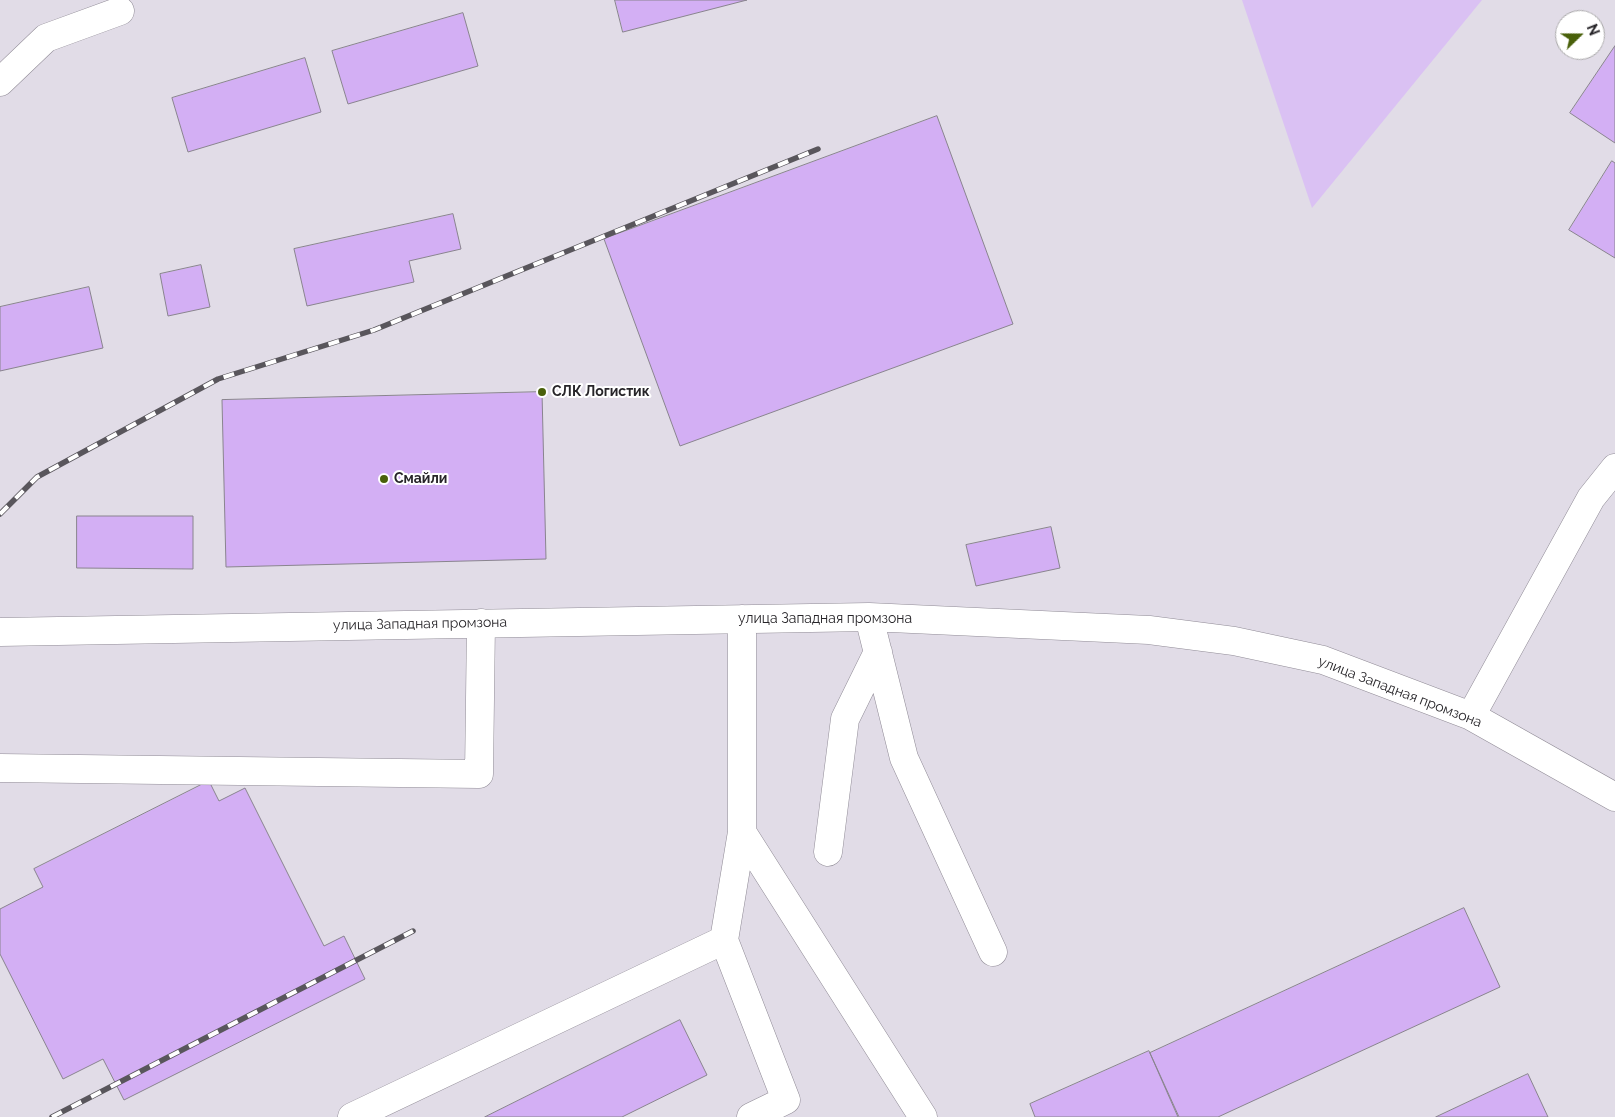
<!DOCTYPE html>
<meta charset="utf-8">
<style>
body{margin:0}
#map{position:relative;width:1615px;height:1117px;overflow:hidden;background:#e1dce7;font-family:Raleway,sans-serif}
canvas{display:block}
.north{position:absolute;left:1555px;top:10px;width:50px;height:50px;box-sizing:border-box;background:#fff;border:1px solid #a9a8a9;border-radius:50%;rotate:68deg;font-size:14px;font-weight:700;line-height:20px;text-align:center;color:#272529}
.north::after{content:'';display:block;margin:auto;width:18px;height:22px;background:#49600a;clip-path:polygon(50% 0,100% 100%,50% 72%,0 100%)}
</style>
<div id="map">
<canvas width="1615" height="1117"></canvas>
<div class="north">N</div>
</div>
<script>
const ctx = document.querySelector('canvas').getContext('2d');
ctx.lineJoin = 'round';
function fill(path, color) { ctx.fillStyle = color; ctx.fill(path, 'evenodd'); }
function stroke(path, color, width, dash) { ctx.strokeStyle = color; ctx.lineWidth = width; ctx.lineCap = dash ? 'butt' : 'round'; ctx.setLineDash(dash || []); ctx.stroke(path); }
function label(font, color, halo, rows, align = 'center') {
  ctx.font = font + ' Raleway,sans-serif'; ctx.lineWidth = 4; ctx.setLineDash([]); ctx.textBaseline = 'middle'; ctx.strokeStyle = halo; ctx.fillStyle = color; for (const [text, x, y, turn = 0] of rows) {
    ctx.save(); ctx.translate(x, y); ctx.rotate((+turn || 0) * Math.PI / 180); ctx.textAlign = isNaN(turn) ? turn : align; if (halo) ctx.strokeText(text, 0, 0); ctx.fillText(text, 0, 0); ctx.restore();
  }
}
const green = new Path2D(`
 M1242,0H1482L1312,208Z`);
const building = new Path2D(`
 M615,0H747L623,32Z
 M463,13L478,66L348,104L332,51Z
 M1615,46V143L1570,113Z
 M305,58L321,112L188,152L172,98Z
 M937,116L1013,324L680,446L604,239Z
 M1612,161L1615,163V258L1569,230Z
 M453,214L461,249L409,261L414,282L307,306L294,249Z
 M201,265L210,307L168,316L160,274Z
 M89,287L103,348L0,371V307Z
 M542,392L546,559L226,567L222,400Z
 M77,516H193V569L77,568Z
 M1051,527L1060,568L976,586L966,545Z
 M209,781L219,801L245,788L324,946L344,936L365,979L124,1100L103,1059L63,1079L0,954V909L43,887L34,869Z
 M1464,908L1500,987L1218,1117H1179L1150,1053Z
 M680,1020L707,1075L622,1117H485Z
 M1149,1051L1178,1117H1035L1030,1104Z
 M1528,1074L1548,1117H1436Z`);
const minor = new Path2D(`
 M0,82L46,38L120,11
 M869,617L904,758L993,952
 M0,632L869,617L1149,630L1234,641L1323,660L1471,716L1615,797
 M1471,716L1591,498L1615,468
 M0,768L479,774L481,623
 M742,832L923,1117
 M828,852L845,719L878,652
 M724,940L786,1100L751,1117
 M352,1117L724,940L742,832V619`);
const rail = new Path2D(`
 M0,514L37,477L218,379L374,330L818,149
 M52,1117L413,931`);
const markers = [
 [542,392,5,"#49600a"],
 [384,479,5,"#49600a"]
];
const poiNames = [
 ["СЛК Логистик",552,392],
 ["Смайли",394,479]
];
const streetNames = [
 ["улица Западная промзона",825,619],
 ["улица Западная промзона",420,624,-1],
 ["улица Западная промзона",1400,692,21]
];
fill(green, '#dac1f3');
fill(building, '#d3aff4');
stroke(building, '#89848e', 1);
stroke(minor, '#908b96', 29);
stroke(minor, '#fff', 28);
stroke(rail, '#59565c', 5.5);
stroke(rail, '#fff', 4, [11]);
for (const [x, y, r, color] of markers) { const dot = new Path2D(); dot.arc(x, y, r, 0, 2 * Math.PI); ctx.fillStyle = color; ctx.fill(dot); stroke(dot, '#fff', 2); }
label('bold 14px', '#272529', '#fff', poiNames, 'left');
label('14px', '#272529', '#fff', streetNames);
</script>
